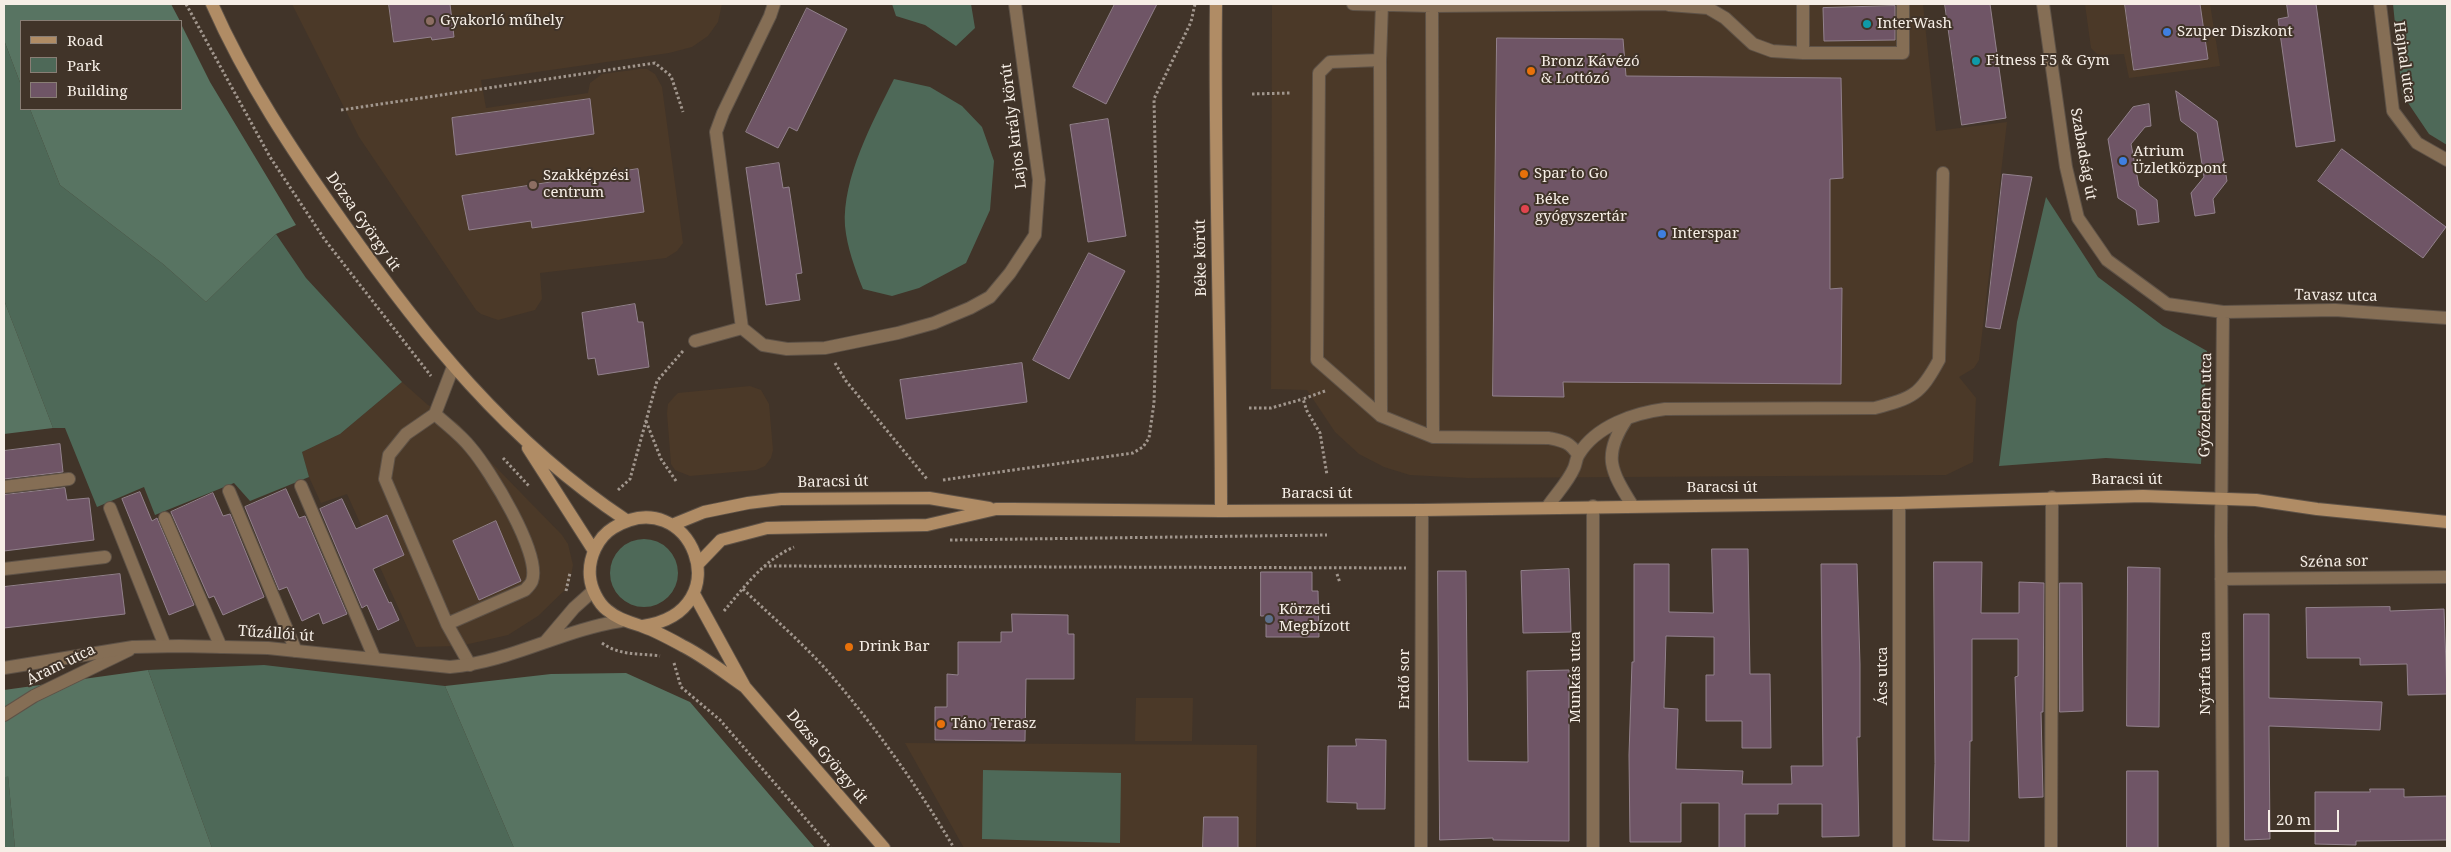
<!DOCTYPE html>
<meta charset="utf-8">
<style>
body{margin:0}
#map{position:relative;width:2451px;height:852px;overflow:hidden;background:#413429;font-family:"Noto Serif",serif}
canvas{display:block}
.frame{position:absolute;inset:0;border:5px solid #f6eee6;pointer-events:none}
.legend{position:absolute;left:20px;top:20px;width:162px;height:90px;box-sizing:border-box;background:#413429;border:1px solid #897e75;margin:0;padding:6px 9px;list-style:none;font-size:15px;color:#f6eee6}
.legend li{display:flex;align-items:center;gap:10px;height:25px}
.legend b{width:25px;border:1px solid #897e75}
.scale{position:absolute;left:2268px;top:810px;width:71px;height:22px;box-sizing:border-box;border:2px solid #f6eee6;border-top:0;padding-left:6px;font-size:15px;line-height:18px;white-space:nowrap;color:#f6eee6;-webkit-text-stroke:4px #413429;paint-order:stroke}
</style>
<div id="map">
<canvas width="2451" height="852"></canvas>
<div class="frame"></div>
<ul class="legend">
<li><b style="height:6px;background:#b08c65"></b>Road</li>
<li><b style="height:14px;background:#4e6958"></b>Park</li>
<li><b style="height:14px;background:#6f5566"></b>Building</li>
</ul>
<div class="scale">20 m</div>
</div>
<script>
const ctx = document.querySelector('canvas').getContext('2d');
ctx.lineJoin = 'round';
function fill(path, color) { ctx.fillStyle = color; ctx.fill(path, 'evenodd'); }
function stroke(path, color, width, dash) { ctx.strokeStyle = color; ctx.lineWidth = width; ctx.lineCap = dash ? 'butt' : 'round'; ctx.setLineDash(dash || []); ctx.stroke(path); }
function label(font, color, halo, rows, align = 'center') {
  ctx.font = font + ' "Noto Serif",serif'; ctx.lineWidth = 4; ctx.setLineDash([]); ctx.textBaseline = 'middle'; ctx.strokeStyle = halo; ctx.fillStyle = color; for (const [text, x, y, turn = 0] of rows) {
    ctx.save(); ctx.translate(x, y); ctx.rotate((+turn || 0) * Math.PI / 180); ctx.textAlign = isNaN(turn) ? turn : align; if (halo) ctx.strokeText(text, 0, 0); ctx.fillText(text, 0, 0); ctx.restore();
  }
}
const built = new Path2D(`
 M292,4H722L718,22L708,36L692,47L669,53L481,80L486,108L588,93L590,83L602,74L640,69H647L655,74L662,87L683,243L677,251L666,258L540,273L542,299L535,310L498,320L481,314L476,310L359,137Z
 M1272,4H1923L1936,131L2007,122L1979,360L1974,368L1959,377L1976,398L1973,462L1946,475L1468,478L1410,475L1384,467L1359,454L1335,432L1307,390L1271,389Z
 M2085,4H2210L2220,66L2129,78L2124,54L2102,55L2097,54L2091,48Z
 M402,382L428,405L458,423L484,455L562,535L568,544L573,565L569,586L538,616L508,635L460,646L416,647L347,494L321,503L309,477L302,452L340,434Z
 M750,386L761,390L769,404L773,450L771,458L765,466L756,470L690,476L675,470L671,464L667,413L668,404L674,397L678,393Z
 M1136,698H1193L1192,741H1135Z
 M905,743L1257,745L1256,848H964Z`);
const green = new Path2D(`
 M892,4H971L975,28L956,46L925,25L896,16Z
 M2393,4H2447V145L2429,134L2402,94Z
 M4,40L21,85V109H30L60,185L163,264L206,302L276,234L306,278L402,382L340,434L302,452L309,477L250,501L234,483L155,515L144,487L97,507L65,428H53L4,300Z
 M894,79L930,87L962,106L982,127L994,161L990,210L966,263L919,288L892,296L863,289C855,269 847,247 845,226C842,178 873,121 894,79Z
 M2046,197L2098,277L2163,326L2207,351L2201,464L2106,458L1999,466L2017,322Z
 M610 573a34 34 0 1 1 68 0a34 34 0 1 1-68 0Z
 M264,665L445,686L514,848H212L148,670Z
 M983,770L1121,773L1120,843L982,839Z
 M8,775L15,848H4V778Z`);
const forest = new Path2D(`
 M4,4H171L180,21H21V85L4,40Z
 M181,24L210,82L296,225L276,234L206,302L163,264L60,185L30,109H181Z
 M4,300L53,428L4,434Z
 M148,670L212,848H15L8,776L4,778V690Z
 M626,673L690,702L815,848H514L445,686L551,674Z`);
const building = new Path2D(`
 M389,4H450L454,37L432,40L431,37L394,42Z
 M1115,4H1157L1106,104L1073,87Z
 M1945,4H1990L2006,118L1962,125Z
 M2125,4H2200L2208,59L2134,70Z
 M2287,4H2316L2335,141L2296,147L2278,19L2288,17Z
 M1895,6V40L1824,41L1823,8Z
 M807,8L847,29L797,131L789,127L778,148L746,132Z
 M1497,38L1623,39L1626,76L1841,78L1843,178L1830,179V289L1842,288L1841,384L1563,382L1564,397L1493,396Z
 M2176,91L2217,121L2227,181L2213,199L2215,213L2195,216L2191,193L2204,177L2197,133L2181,121Z
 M590,99L594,134L456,155L452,118Z
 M2149,104L2151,126L2145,127L2131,144L2139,186L2157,200L2159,222L2138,225L2136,210L2118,198L2108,139L2133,107Z
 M1108,119L1126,236L1088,242L1070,125Z
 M2342,149L2446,227L2423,258L2318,181Z
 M779,163L783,188L789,187L802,273L796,274L800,300L766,305L746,168Z
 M638,169L644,212L532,228L531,221L469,230L462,196Z
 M2003,174L2032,177L2000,329L1986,327Z
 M1089,253L1125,271L1069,379L1033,360Z
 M635,304L638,322H643L649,367L598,375L595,358L588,359L582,313Z
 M1022,363L1027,402L906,419L900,380Z
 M60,444L63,472L4,479V451Z
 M65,488L67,500L89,498L94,540L4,551V495Z
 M286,489L299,518L305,516L347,614L323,624L319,613L302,621L287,587L279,590L245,507Z
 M140,492L152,521L157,518L194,605L169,615L122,499Z
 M213,493L223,516L230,514L264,597L223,615L214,596L209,598L171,512Z
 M342,499L356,529L387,515L404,555L373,569L389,603L391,602L399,620L378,630L367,605L362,608L320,509Z
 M496,521L521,581L479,600L453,541Z
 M1712,549H1748L1750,674H1770L1771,748H1742V721H1706V675H1714V637L1666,636L1664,708L1678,709L1676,769L1743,771L1742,784H1792L1791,766H1823L1821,564H1857L1860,664V737H1857L1859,836L1822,837V804H1778V814H1745V848H1719V803H1681V842H1630L1629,755L1632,662H1634V564H1669V612L1713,613Z
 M1934,562H1982L1981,613H2019V582L2044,583L2043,712H2041L2043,797L2019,798L2015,677L2018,676V639H1972V741H1970L1969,841L1933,840L1935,764Z
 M2128,567L2160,568L2159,727L2127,726Z
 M1569,569L1571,632L1523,633L1521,571Z
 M1438,571H1466L1468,761L1528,762L1527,671L1569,670V841L1493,840V838L1440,840Z
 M1261,572H1312V591H1318L1319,637H1266V616H1261Z
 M120,574L125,614L4,628V587Z
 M2060,583H2082L2083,711L2060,712Z
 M2390,607V611L2444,609L2447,694L2408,695L2407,664L2360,665V658H2307L2306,608Z
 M1012,614L1068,615V634H1074V679H1026L1025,741L935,740V707H947V674L958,675V642H1001V632H1012Z
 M2244,614H2269V698L2382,702L2380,730L2269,726L2270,839L2245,840Z
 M1356,739L1386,740L1385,809H1357V803L1327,802L1328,746H1356Z
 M2127,771H2158V848H2127Z
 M2370,789H2404V797L2447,796V840L2356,841V845L2315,844V792H2370Z
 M1204,817H1238V848H1203Z`);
const path = new Path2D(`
 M186,4L270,157L325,240L431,376
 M1252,94L1291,93
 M341,110L655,63L671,76L683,112
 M835,363L846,381L927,479
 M1325,391L1303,399L1307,411L1320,433L1327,475
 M1249,408H1271L1303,399
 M646,421L661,459L676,481
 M503,458L529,486
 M943,480L1133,453L1143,447L1149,438L1154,403L1158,277L1154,99L1191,22L1195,4
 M618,490L630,479L657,381L683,351
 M950,540L1327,535
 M764,566L1406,568
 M1337,574L1340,583
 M743,589C772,617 804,644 830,674C877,729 918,787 954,848
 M566,591L570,573
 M724,611C745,586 764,560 794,547
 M602,643C620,656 639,653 660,656
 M674,663L681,687L720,720L831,848`);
const lane = new Path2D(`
 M1353,4L1432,6L1669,4
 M1382,4L1380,60L1381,416L1433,437L1549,438C1563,441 1570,442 1578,455
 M1803,4V53
 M1669,5L1708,8L1725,18L1753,44L1772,51L1803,53H1903V4
 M1432,6L1433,437
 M1380,60L1330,62L1319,73L1317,360L1381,416
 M453,367L435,414L406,434L389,455L385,479L447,624L470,665
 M435,414C447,425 461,435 471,448C489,469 542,554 532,581C531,584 527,588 525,590L447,624
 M1626,420C1602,456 1611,471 1632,505
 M301,486L374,657
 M4,487L69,479
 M229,491L296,651
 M1548,506C1556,494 1568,482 1574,468C1576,464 1576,458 1579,454C1596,426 1634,413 1665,409L1875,408C1913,398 1920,395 1939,360L1943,173
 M110,508L165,646
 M165,518L221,647
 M4,569L105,557
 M4,715L34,696L129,650
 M2051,848L2052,497`);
const street = new Path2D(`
 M2043,4L2066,167L2078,218L2107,260L2167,304L2223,312L2335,310L2447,318
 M2380,4L2393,111L2417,143L2447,160
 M2223,312L2221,536L2223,848
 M742,328L763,345L787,349L825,348L898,333L934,323L970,308L990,297L1010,273L1035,235L1039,180L1015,4
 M695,341L742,328L716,132L723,113L770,16L774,4
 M1899,503V848
 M1593,506V848
 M2221,579L2447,577
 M546,641L574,608L593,591
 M4,668L133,647L179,646L268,648L450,667C510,662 562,630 621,621
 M1421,848L1422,510`);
const secondary = new Path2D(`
 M212,4C246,81 293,152 342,221C423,336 507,441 626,520
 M1216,4C1214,173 1221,342 1221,511
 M528,448L594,551
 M672,525L704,512L748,503L781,499L929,498L989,508
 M698,564L721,540L767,528L927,525L996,509H1012L1221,511L1422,510L1899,503L2143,496L2256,500L2317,509L2447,522
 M694,594L745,687L884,848
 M643,626C743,611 690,480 613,528C598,537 588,558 590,577C591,588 598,603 607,610C619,620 630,622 644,627C658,632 672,640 685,647C706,658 726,674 745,687`);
const markers = [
 [430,21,5,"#8d6e63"],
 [1867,24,5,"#0f9aa8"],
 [2167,32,5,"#3f7fe0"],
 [1976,61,5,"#0f9aa8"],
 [1531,71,5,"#e8710a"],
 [2123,161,5,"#3f7fe0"],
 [1524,174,5,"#e8710a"],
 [533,185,5,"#8d6e63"],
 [1525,209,5,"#e0444e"],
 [1662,234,5,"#3f7fe0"],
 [1269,619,5,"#5c6f8a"],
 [849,647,5,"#e8710a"],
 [941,724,5,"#e8710a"]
];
const poiNames = [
 ["Gyakorló műhely",440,21],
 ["InterWash",1877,24],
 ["Szuper Diszkont",2177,32],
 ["Fitness F5 & Gym",1986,61],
 ["Bronz Kávézó",1541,62],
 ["& Lottózó",1541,79],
 ["Atrium",2133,152],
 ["Üzletközpont",2133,169],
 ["Spar to Go",1534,174],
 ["Szakképzési",543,176],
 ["centrum",543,193],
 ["Béke",1535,200],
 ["gyógyszertár",1535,217],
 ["Interspar",1672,234],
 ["Körzeti",1279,610],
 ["Megbízott",1279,627],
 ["Drink Bar",859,647],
 ["Táno Terasz",951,724]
];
const streetNames = [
 ["Hajnal utca",2404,62,82],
 ["Lajos király körút",1014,126,-97],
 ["Szabadság út",2083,154,80],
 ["Dózsa György út",363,222,55],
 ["Béke körút",1201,258,-91],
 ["Tavasz utca",2336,296,1],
 ["Győzelem utca",2206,405,-89],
 ["Baracsi út",2127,480],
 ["Baracsi út",833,482,-1],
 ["Baracsi út",1722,488],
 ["Baracsi út",1317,494],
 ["Széna sor",2334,562,-1],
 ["Tűzállói út",276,634,4],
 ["Áram utca",61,665,-26],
 ["Nyárfa utca",2206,673,-90],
 ["Ács utca",1883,676,-90],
 ["Munkás utca",1576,677,-90],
 ["Erdő sor",1405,679,-90],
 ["Dózsa György út",827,757,50]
];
fill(built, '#4b3928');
fill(green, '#4e6958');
fill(forest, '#587462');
fill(building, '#6f5566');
stroke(building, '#92818c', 1);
stroke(lane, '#5e5247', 14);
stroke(street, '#5e5247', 14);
stroke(secondary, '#5e5247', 14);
stroke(path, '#a1968d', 3, [2.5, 2.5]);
stroke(lane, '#856e55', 12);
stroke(street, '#856e55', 12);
stroke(secondary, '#b08c65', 12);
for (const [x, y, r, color] of markers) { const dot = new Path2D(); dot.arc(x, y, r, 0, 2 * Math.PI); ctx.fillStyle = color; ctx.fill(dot); stroke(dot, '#413429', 2); }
label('15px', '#f6eee6', '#413429', poiNames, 'left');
label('15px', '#f6eee6', '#413429', streetNames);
</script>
